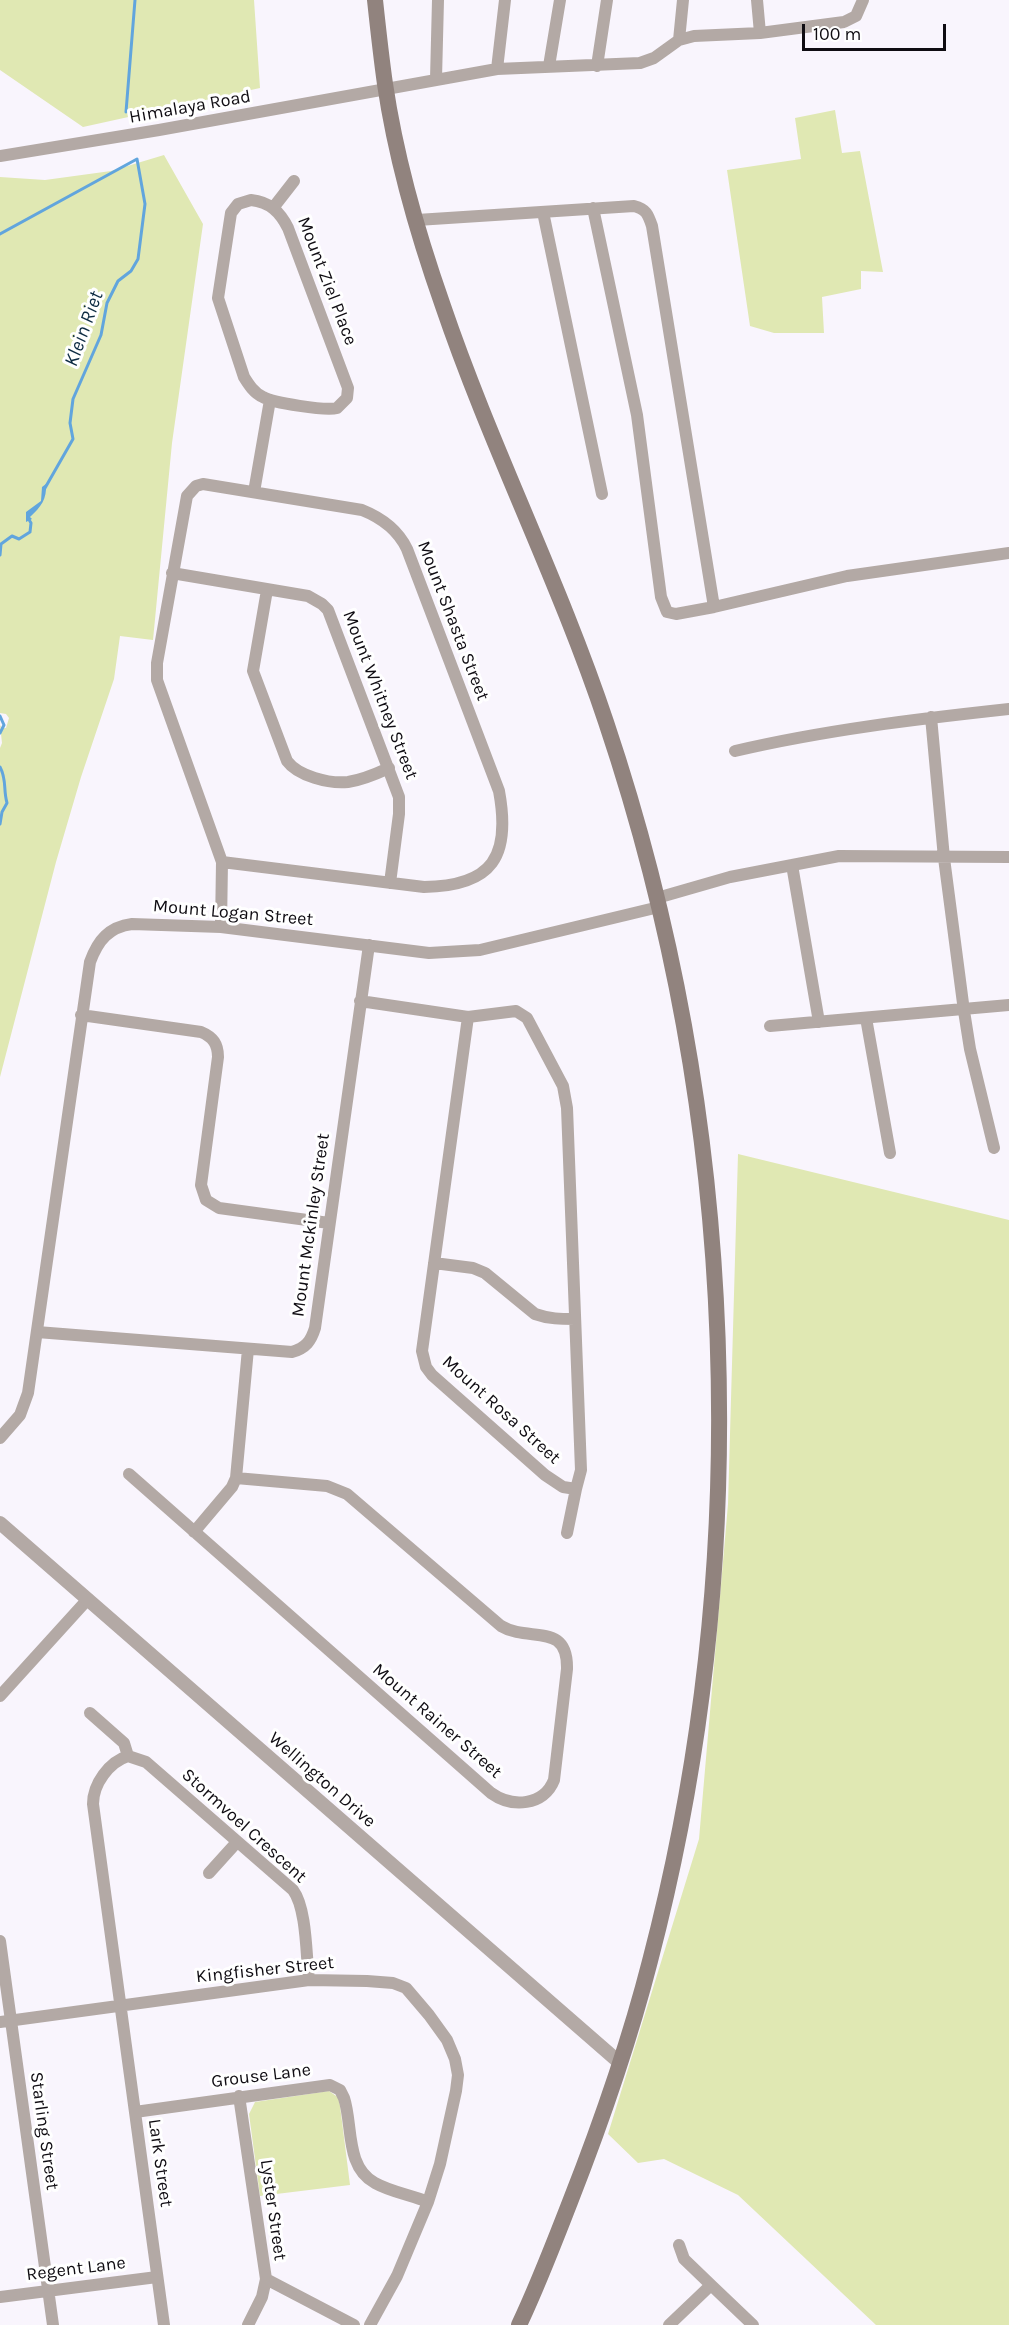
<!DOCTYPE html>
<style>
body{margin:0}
#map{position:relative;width:1009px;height:2325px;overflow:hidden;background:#f9f5fd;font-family:Karla,sans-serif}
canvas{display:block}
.scale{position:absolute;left:802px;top:24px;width:144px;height:27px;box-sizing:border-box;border:3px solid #0f0c12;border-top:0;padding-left:8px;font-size:18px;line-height:21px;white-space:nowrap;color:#0f0c12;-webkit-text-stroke:4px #fff;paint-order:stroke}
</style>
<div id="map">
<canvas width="1009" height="2325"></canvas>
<div class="scale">100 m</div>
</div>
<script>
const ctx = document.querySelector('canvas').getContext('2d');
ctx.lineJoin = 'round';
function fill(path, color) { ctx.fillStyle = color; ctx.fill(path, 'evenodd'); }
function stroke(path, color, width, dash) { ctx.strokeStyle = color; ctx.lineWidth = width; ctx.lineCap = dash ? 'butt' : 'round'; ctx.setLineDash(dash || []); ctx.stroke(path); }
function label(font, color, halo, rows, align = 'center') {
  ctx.font = font + ' Karla,sans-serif'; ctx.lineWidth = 6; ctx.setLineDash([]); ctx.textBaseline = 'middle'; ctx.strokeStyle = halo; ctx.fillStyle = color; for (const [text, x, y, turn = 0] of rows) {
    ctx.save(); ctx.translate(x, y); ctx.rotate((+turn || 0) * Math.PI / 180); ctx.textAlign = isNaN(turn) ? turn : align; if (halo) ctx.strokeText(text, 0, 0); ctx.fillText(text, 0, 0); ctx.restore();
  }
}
const green = new Path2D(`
 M0,0H254L260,88L83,127L0,70Z
 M835,110L842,153L860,151L883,272L861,271V289L822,297L824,333H774L750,326L727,170L801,159L795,118Z
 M164,155L203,224L172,443L153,640L120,636L114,679L81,777L56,862L0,1077V748L2,743L0,725L2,728H6L9,718L6,714L0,713V177L45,180L111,171Z
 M738,1154L1009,1220V2325H876L738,2195L664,2159L638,2163L608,2134L699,1839L728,1504Z
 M329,2091L339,2098L350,2185L260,2196L249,2114L255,2102Z`);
const water = new Path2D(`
 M46,484C47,499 41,507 30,517L32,519L26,522V512L41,501L42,487Z`);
const stream = new Path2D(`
 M126,112L135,0
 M0,234L137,159L145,204L138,259L131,271L118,281L107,303L101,335L73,399L70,423L73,439L45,488
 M0,555L1,544L12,536L19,539L30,532L31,523L28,518
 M0,716L4,725L0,733
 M0,767C7,780 3,789 7,803L2,812L0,824`);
const minor = new Path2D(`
 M757,0L760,33
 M679,40L683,0
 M549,66L560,0
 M597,66L607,0
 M497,69L505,0
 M436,79L438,0
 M0,156L159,130L497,69L640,63L654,58L679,40L694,36L760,33L844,22L856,16L863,0
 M251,200C270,202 280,212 288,228L348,388L347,398L337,408C326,411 273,403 263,397C254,393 249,385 244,377L218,298L231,213L238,204Z
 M273,208L294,181
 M593,208L637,415L661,597L667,612L676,614L714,607L847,576L1009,553
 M543,212L602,494
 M417,220L634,206C646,209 648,214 652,226L714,607
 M254,492L270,400
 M172,573L308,596L322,604L328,610L399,797V814L390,883
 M267,590L253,671L287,761C298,776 329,784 348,782C362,780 376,774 389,768
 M931,717L944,858L964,1011L970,1049L994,1148
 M735,751C825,730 917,719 1009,709
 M792,865L819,1022
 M657,898L730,877L839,856L1009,857
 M221,927L222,862L424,887C493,886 511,856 499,791L407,549C398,530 382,518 362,510L203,484L196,486L187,496L157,663V680L222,862
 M360,1001L468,1017L516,1011L527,1018L563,1086L567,1108L581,1470L576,1489L563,1487L545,1475L432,1375L426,1367L422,1351L468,1017
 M81,1015L201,1032C213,1037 218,1044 218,1057L201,1185L206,1200L219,1208L329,1223
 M866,1018L890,1153
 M770,1026L1009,1005
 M434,1263L473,1268L485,1273L535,1314C549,1319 561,1319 575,1319
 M37,1332L292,1352C306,1348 311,1341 315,1328L369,945
 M0,1438L20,1415L28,1393L90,962C98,940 109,927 132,924L221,927L429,953L480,950L659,907
 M129,1474L491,1793C512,1808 544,1806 554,1780L567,1669C568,1621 529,1643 501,1626L347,1494L327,1486L236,1478
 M194,1532L232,1487L236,1478L248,1349
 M567,1533L576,1489
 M0,1696L88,1599
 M90,1713L124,1743L128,1756
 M209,1873L237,1842
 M0,1941L53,2325
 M0,2022L309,1980L367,1981L393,1983L406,1988L429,2015L447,2040L455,2059L458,2075L456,2091L440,2164L428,2202L397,2276L370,2325
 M239,2096L266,2279L262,2297L248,2325
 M135,2112L330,2085L340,2090L344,2098C353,2125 345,2167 375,2183C391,2192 411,2195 428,2202
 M679,2245L684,2259L711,2285
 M266,2279L354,2325
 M0,2297L157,2277
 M164,2325L93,1804C93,1784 109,1762 128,1756L146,1762L293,1890C307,1909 306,1956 309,1980
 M669,2325L711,2285L753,2325`);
const tertiary = new Path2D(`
 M0,1523L620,2063`);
const secondary = new Path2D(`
 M375,0C378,28 381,56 385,84C396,159 418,235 443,306C491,447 559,581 606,722C739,1118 756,1557 650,1961C629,2043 601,2123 570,2202C554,2243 538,2285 519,2325`);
const streetNames = [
 ["Himalaya Road",190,107,-10],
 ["Mount Ziel Place",327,281,69],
 ["Mount Shasta Street",453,621,69],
 ["Mount Whitney Street",380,695,69],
 ["Mount Logan Street",233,913,5],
 ["Mount Mckinley Street",311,1225,-82],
 ["Mount Rosa Street",501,1410,42],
 ["Mount Rainer Street",437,1721,41],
 ["Wellington Drive",322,1780,41],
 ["Stormvoel Crescent",244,1826,42],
 ["Kingfisher Street",265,1970,-6],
 ["Grouse Lane",261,2076,-7],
 ["Starling Street",44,2131,82],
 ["Lark Street",160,2163,82],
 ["Lyster Street",273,2210,82],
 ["Regent Lane",76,2269,-7]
];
const waterNames = [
 ["Klein Riet",84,329,-70]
];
fill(green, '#e0e8b3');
fill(water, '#61a5dd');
stroke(stream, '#61a5dd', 3);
stroke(minor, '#b3a9a5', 12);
stroke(tertiary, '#b3a9a5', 14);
stroke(secondary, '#91837e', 16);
label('18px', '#0f0c12', '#fff', streetNames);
label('italic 20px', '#0d2b42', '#fff', waterNames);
</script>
